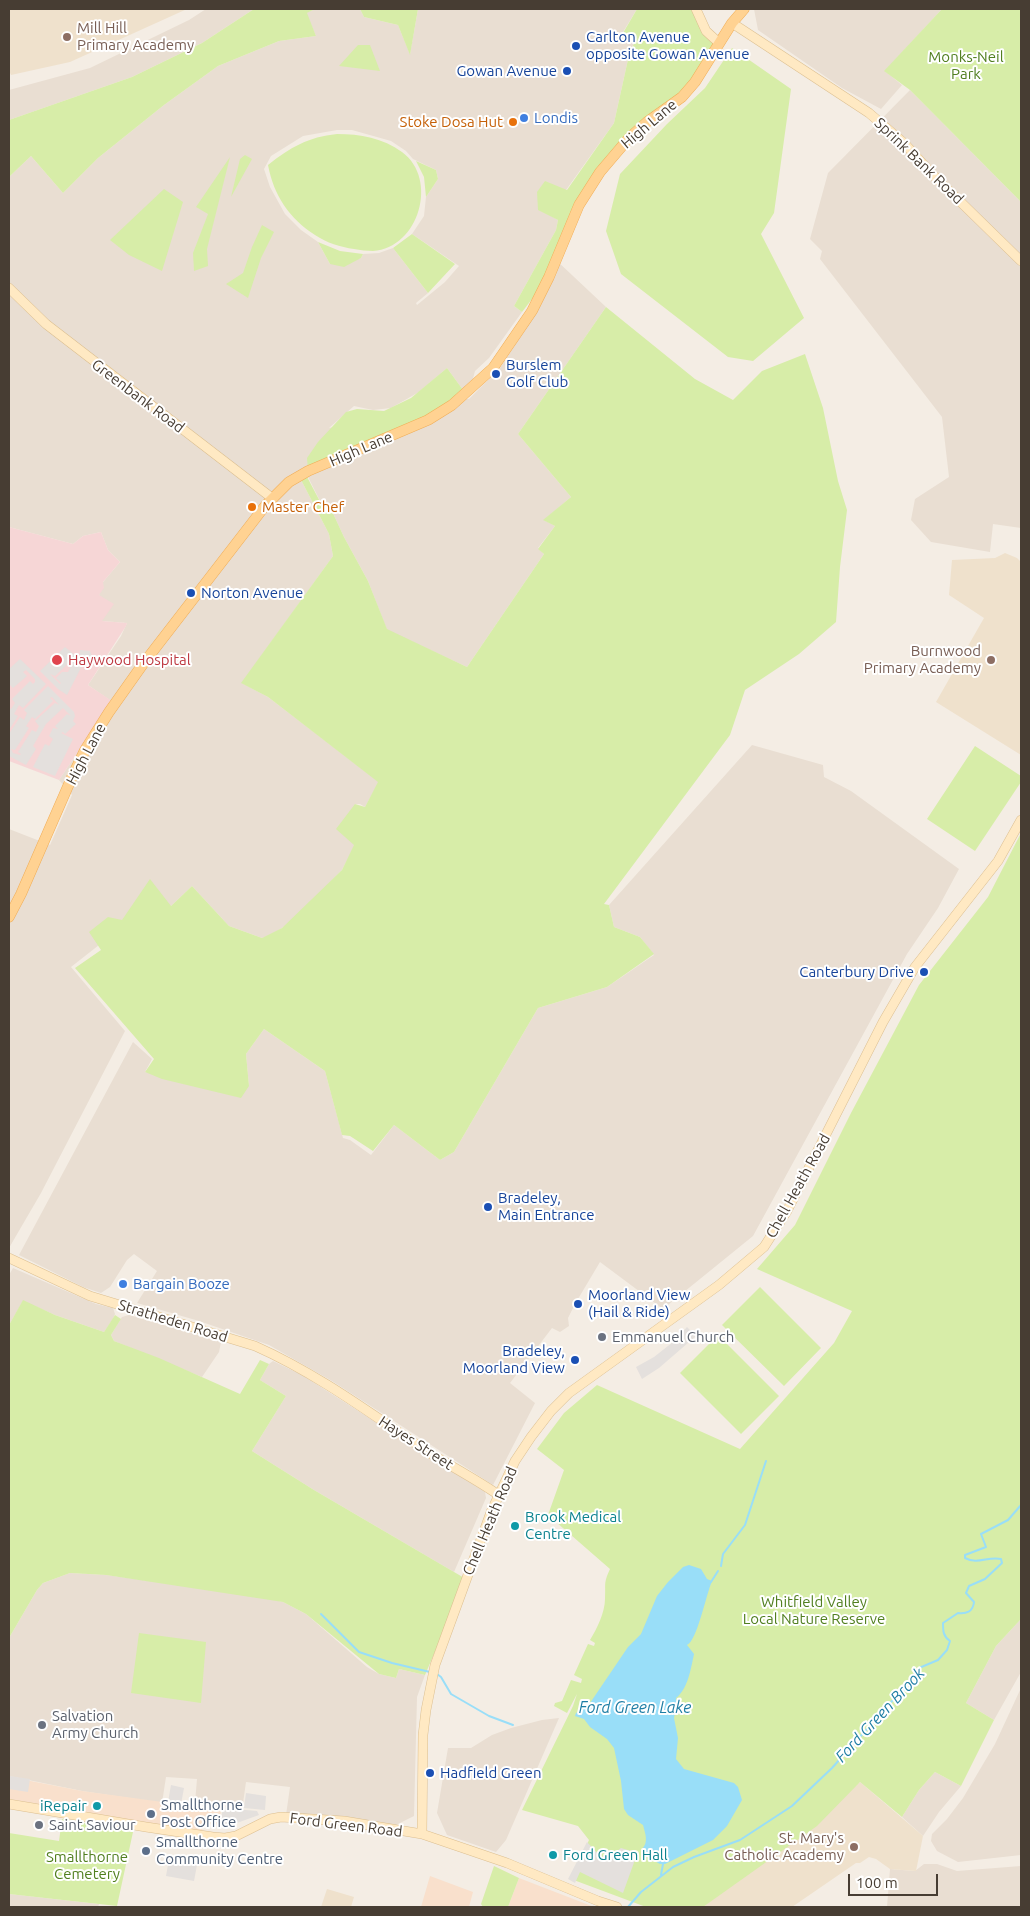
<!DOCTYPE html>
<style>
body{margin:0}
#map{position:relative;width:1030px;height:1916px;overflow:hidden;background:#f4ede4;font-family:Ubuntu,sans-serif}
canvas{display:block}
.frame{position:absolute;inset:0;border:10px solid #473d33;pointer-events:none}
.scale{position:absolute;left:848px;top:1874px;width:90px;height:22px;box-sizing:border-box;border:2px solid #473d33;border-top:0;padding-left:6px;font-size:15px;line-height:18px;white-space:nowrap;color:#473d33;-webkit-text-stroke:4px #fff;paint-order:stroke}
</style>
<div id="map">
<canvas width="1030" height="1916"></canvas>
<div class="frame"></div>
<div class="scale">100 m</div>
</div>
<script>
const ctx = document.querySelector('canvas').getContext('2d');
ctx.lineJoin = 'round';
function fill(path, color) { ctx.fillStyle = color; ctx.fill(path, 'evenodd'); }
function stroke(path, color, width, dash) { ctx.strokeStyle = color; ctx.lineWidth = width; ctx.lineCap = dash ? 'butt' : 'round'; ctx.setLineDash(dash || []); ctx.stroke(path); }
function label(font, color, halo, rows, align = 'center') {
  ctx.font = font + ' Ubuntu,sans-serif'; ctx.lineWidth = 4; ctx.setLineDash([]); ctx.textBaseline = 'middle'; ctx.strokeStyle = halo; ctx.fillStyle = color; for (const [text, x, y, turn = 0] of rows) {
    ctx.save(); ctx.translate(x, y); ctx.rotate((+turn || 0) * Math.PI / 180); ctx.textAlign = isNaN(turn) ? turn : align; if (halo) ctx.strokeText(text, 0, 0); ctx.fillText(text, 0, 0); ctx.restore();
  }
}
const residential = new Path2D(`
 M206,9H254L202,43L132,77L9,120V90L90,68L189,20Z
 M315,9H360L364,17L398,25L410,54L418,9H637L623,32L635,40L629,55L614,123L566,190L543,211L558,220L556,230L514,306L522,312L489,358L475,371L470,390L466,394L447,368L419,392L391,408L373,410L354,406L329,428L460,398L469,399L500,368L532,319L556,260L606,307L518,434L571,497L544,520L555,526L538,548L544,554L467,667L387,630L368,581L344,537L331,509L325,511L306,473L299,476L329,534L333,556L242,683L268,697L379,782L365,807L360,804H355V845L342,870L296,919L271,935L262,938L229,926L192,886L171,906L122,920L99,945L71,967L125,1031L41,1193L9,1248V829L50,845L72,795L59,780L111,701L88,685L121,636L127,623L102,621L99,595L103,582L120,562L108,550L101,532L83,536L73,544L9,527V177L31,156L63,193L98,158L164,105L218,66L279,41L316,36L306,13ZM337,130H352L391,141L406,151L413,159L436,170L438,179L426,197L424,216L412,234L459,266L445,282L417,305L416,303L428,293L393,248L379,253L363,254L361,258L330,264L318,242L301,230L285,214L270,187L264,169L271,156L303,136Z
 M754,9H942L885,71L902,85L881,109L842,88L758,30Z
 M910,90L1021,202V528L993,524L990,552L931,542L911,520L915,499L949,477L942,417L820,259L822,251L810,239L828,173Z
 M752,745L823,765L824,777L851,791L959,869L938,908L907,954L753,1236L663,1309L600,1262L575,1304L568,1318L569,1326L560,1332L552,1328L510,1383L535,1403L493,1485L332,1381L269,1345L199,1321L137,1303L157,1271L134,1254L127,1260L110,1287L101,1293L83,1287L19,1255L133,1042L152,1059L145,1072L249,1086L246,1054L264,1029L325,1071L343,1138L350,1140L371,1155L394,1125L440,1160L454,1152L538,1008L607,987L654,955L640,937L614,927L609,905Z
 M13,1268L96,1304L113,1308L115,1314L113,1319L104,1332L55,1315L23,1301L9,1325V1275Z
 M129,1315L221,1342L219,1352L202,1377L114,1341L111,1335L122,1317Z
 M273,1361L302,1375L485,1492L486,1498L454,1572L314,1490L252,1451L286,1396L260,1380L269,1364Z
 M70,1573L106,1575L260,1596L283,1602L306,1614L367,1667L379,1674L396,1678L399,1669L425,1675L417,1697L414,1816L396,1825L286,1815L290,1787L246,1782L242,1810L195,1803L197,1779L166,1777L162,1803L82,1791L9,1776V1638L37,1590L43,1583Z
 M1021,1619V1672L994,1720L966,1703L996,1646Z
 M1021,1688V1855L958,1862L937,1851L931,1841L932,1834L947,1819L963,1798L995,1744Z
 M559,1718L506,1840L496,1852L447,1835L437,1813L448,1748H471L492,1735L511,1728L542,1720Z
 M935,1772L961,1786L939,1812L923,1836L902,1817L919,1790Z
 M924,1864H937L957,1871L1021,1866V1907H887L890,1869L915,1871Z
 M9,1894L99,1904L98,1907H9Z`);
const commercial = new Path2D(`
 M10,1777L82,1791L221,1810L219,1825L203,1823L202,1833L9,1799Z
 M430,1876L473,1892L469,1907H421Z
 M519,1878L594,1907H508Z`);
const education = new Path2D(`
 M9,9H187L70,62L11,75L9,71Z
 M1005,553L1017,558L1021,562V755L936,702L984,618L949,595L952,560L995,558Z
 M860,1782L923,1836L916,1871L890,1869L876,1859L869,1857L860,1863H856L792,1907H703Z
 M327,1889L354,1897L351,1907H321Z`);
const medical = new Path2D(`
 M9,527L73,544L83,536L101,532L108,550L120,562L103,582L104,588L99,595L114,604L102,621L127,623L126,626L88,685L112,701L59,780L9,761Z`);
const green = new Path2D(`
 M254,9H315L307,13L316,36L279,41L218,66L164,105L98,158L63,193L31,156L9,177V120L132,77L202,43Z
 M360,9H418L410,55L398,25L364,17Z
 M637,9H696L718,42L695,82L647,122L587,191L549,277L522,312L514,306L556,230L558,220L538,210L537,192L545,181L567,190L614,123L629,55L635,41L623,33Z
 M942,9H1021V202L910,90L884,71Z
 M358,45H370L380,71L339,66Z
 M732,48L791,89L774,213L761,234L804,318L753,361L728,357L621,274L606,231L620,174L667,124L705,88Z
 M337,134C360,134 383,138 402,152C439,179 419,248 373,251C367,251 360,250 354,249C340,247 327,243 315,235C289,218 274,196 268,165C291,147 308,137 337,134Z
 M245,155L252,159L231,197L240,159Z
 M230,157L207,249L208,266L194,271L193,253L208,214L196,207Z
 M416,161L436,170L438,179L426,197L424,177Z
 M164,189L183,202L162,271L129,255L110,240Z
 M262,225L274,232L261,258L248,298L226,284L243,273L252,247Z
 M412,234L455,264L428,293L393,248Z
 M318,242L340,251L363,254L361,258L344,267L330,264Z
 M606,307L695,379L733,400L762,371L805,354L823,408L838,481L847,510L840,567L836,622L799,654L745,690L730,735L604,904L609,905L614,927L640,937L654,954L607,987L538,1008L454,1152L440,1160L394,1125L373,1151L350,1136L342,1135L325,1071L264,1029L246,1054L249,1086L241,1098L162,1079L145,1072L154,1059L75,968L101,950L89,932L108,917L122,920L150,879L171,906L192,886L229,926L262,938L282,928L342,870L354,845L336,829L355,804L365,807L378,782L268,697L241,683L333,556L329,534L299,476L305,473L325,511L331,509L344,537L368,581L387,629L467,667L544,554L538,549L555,526L543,520L571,497L518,434Z
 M447,368L466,394L452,405L308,471L307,458L318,442L346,412L357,409L384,411L411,398Z
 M975,746L1021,776V782L975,851L927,819Z
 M1021,833V1619L996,1646L966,1703L994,1720L961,1786L935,1772L919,1790L902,1817L860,1782L817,1826L703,1907H646L571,1879L589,1840L578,1826L522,1810L573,1706L577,1694L567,1713L554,1706L555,1703L562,1701L571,1680L581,1683L582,1679L574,1675L588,1644L594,1646L595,1643L590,1640C597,1629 605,1612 605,1599C606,1584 603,1584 610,1569L548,1515L564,1470L537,1449L564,1413L597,1385L740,1449L834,1343L852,1311L757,1269L795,1225L851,1113L919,985L988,897Z
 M760,1287L821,1348L784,1386L722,1325Z
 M23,1300L55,1315L104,1332L115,1315L121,1319L111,1335L114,1341L159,1358L240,1394L260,1360L269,1364L260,1380L286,1396L252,1451L314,1490L466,1579L425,1675L399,1669L396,1678L379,1674L306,1614L283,1602L106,1575L70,1573L43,1583L37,1590L9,1638V1325Z
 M718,1335L779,1396L741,1434L680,1373Z
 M139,1633L206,1642L201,1703L131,1693Z
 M62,1819L133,1832L117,1906L9,1894V1833L59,1841Z
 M494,1866L519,1878L508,1907H483L481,1904Z`);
const parking = new Path2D(`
 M65,647L76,656L55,676L50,674L60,684L61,683L56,678L62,672H68L76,657L80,655V650L90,651L92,656V659L85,660L67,695L58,689L40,671Z
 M20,659L46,684L23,708L19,705L14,714L18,716L9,730V708L11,709L15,703L12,699L30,681L33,684L35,682V679L26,670L23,672L27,676L13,688L9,684V669Z
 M48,686L74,712L75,716L73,721L76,724L65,734L63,732L61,733L73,739L55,776L33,767L45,744L49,746L53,739L49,736L53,728L58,729L55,726L67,714L71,716L63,708L46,724L33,746L36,749L26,765L9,756V734L20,717L24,720L27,713L24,710ZM52,697L59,705L55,703L35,721L39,726L36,732L32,730L18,752L21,754L20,755L13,753L11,749L15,750L29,728L26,726L32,717L35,719L53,701L50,698Z
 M687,1327L696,1336L659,1368L642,1379L636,1367L654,1357L673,1342Z
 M10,1776L30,1779L28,1792L9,1789Z
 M171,1785L184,1788L181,1804L168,1802Z
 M246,1793L266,1796L265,1810L244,1808Z
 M223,1808L257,1811L259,1815L234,1824L220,1826Z
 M587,1842L601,1857L607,1859L621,1848L631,1851L636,1857L623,1893L580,1872L575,1883L568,1879Z
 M169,1859L197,1865L194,1881L166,1876Z`);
const water = new Path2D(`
 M689,1565L701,1569L707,1579L712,1581C706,1595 697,1641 687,1645L694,1654C691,1668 688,1689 676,1698L677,1705L674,1718L678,1738L676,1759L684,1769L734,1783L738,1787L742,1800L727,1826L713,1840L665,1864H660L644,1855L645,1851L642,1849C649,1842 645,1833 643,1825L628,1815L624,1809L621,1781L614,1748L607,1739L590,1727L584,1719L575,1716L576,1713L588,1706L628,1647L641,1634L657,1596L668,1582L683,1567Z`);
const stream = new Path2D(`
 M721,1566L723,1554L745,1525L766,1461
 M711,1582L718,1571
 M321,1614L359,1652L392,1663L430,1672
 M437,1674L441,1677L451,1694L489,1716L513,1725
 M661,1875L663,1864
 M628,1907L641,1892L673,1867L694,1857L740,1840L792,1806L832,1768L892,1701L904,1690L919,1668L938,1660L947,1650L950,1641C943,1636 943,1631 943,1623L958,1613C966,1614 973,1612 974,1602L966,1593L969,1586L985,1579L1002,1563L1001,1559C988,1556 978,1565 965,1558V1555L986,1547L981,1534L1008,1520L1021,1505`);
const secondary = new Path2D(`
 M696,9L706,31L718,42
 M732,23L869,113L905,144L932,174L1021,261
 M9,288L46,324L272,498
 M9,1258L90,1296L255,1346C316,1373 370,1413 425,1450C450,1466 476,1479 500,1496
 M9,1804L146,1827L213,1837L225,1838L236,1836L270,1819L281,1817L344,1821L422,1834L507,1863L598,1901L617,1907
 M422,1834L423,1735L426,1710L435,1665L491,1512L515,1461L531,1437L551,1411L569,1393L719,1285L764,1247L787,1211L883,1022L915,967L998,861L1021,820`);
const primary = new Path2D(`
 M9,917L21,894L72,777L85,750L109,712L143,664L265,506L289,482L308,471L428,420L452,405L493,368L532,311L549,277L579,205L600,172L629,138L647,122L682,97L695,82L732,23L744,9`);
const markers = [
 [67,37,5,"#8d6e63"],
 [576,46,5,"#1a4fb4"],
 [567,71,5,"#1a4fb4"],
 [524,118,5,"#3f7fe0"],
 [513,122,5,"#e8710a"],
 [496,374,5,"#1a4fb4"],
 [252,507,5,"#e8710a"],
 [191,593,5,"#1a4fb4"],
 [57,660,6,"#e0444e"],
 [991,660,5,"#8d6e63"],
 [924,972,5,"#1a4fb4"],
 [488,1207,5,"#1a4fb4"],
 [123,1284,5,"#3f7fe0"],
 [578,1304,5,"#1a4fb4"],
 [602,1337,5,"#6b7280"],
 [575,1360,5,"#1a4fb4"],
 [515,1526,5,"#0f9aa8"],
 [42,1725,5,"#6b7280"],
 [430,1773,5,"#1a4fb4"],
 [97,1806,5,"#0f9aa8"],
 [151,1814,5,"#5c6f8a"],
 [39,1825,5,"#6b7280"],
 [854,1847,5,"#8d6e63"],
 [146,1851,5,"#5c6f8a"],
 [553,1855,5,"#0f9aa8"]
];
const educationNames = [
 ["Mill Hill",77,28,"left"],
 ["Primary Academy",77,45,"left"],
 ["Burnwood",981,651],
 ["Primary Academy",981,668],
 ["St. Mary's",844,1838],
 ["Catholic Academy",844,1855]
];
const transitNames = [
 ["Carlton Avenue",586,37],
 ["opposite Gowan Avenue",586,54],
 ["Gowan Avenue",557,71,"right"],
 ["Burslem",506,365],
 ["Golf Club",506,382],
 ["Norton Avenue",201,593],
 ["Canterbury Drive",914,972,"right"],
 ["Bradeley,",498,1198],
 ["Main Entrance",498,1215],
 ["Moorland View",588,1295],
 ["(Hail & Ride)",588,1312],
 ["Bradeley,",565,1351,"right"],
 ["Moorland View",565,1368,"right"],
 ["Hadfield Green",440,1773]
];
const parkNames = [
 ["Monks-Neil",966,57],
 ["Park",966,74],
 ["Whitfield Valley",814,1602],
 ["Local Nature Reserve",814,1619],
 ["Smallthorne",87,1857],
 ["Cemetery",87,1874]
];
const shopNames = [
 ["Londis",534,118],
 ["Bargain Booze",133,1284]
];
const foodNames = [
 ["Stoke Dosa Hut",503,122],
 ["Master Chef",262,507,"left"]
];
const streetNames = [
 ["High Lane",649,124,-40],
 ["Sprink Bank Road",919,161,44],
 ["Greenbank Road",138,396,37],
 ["High Lane",361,449,-23],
 ["High Lane",86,754,-62],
 ["Chell Heath Road",798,1186,-61],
 ["Stratheden Road",173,1321,17],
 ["Hayes Street",416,1443,33],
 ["Chell Heath Road",490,1521,-67],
 ["Ford Green Road",346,1825,7]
];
const healthNames = [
 ["Haywood Hospital",68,660]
];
const worshipNames = [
 ["Emmanuel Church",612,1337],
 ["Salvation",52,1716],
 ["Army Church",52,1733],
 ["Saint Saviour",49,1825]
];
const cultureNames = [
 ["Brook Medical",525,1517],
 ["Centre",525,1534],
 ["iRepair",87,1806,"right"],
 ["Ford Green Hall",563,1855]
];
const serviceNames = [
 ["Smallthorne",161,1805],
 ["Post Office",161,1822],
 ["Smallthorne",156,1842],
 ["Community Centre",156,1859]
];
const waterNames = [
 ["Ford Green Lake",635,1708],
 ["Ford Green Brook",880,1715,-47]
];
fill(residential, '#e9ded2');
fill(commercial, '#f9e0cc');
fill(education, '#efe1cc');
fill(medical, '#f6d6d6');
fill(green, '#d7eda8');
fill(parking, '#e4e0dd');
fill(water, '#99def8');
stroke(stream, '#99def8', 2);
stroke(secondary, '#dcbf90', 10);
stroke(primary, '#f1ad55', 11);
stroke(secondary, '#ffe9c3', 9);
stroke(primary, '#ffd292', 10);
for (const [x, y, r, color] of markers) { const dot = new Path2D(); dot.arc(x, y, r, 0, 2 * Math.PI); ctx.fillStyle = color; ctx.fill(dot); stroke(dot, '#fff', 2); }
label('15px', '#785e54', '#fff', educationNames, 'right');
label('15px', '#164399', '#fff', transitNames, 'left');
label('15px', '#517f20', '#fff', parkNames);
label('15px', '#366cbe', '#fff', shopNames, 'left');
label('15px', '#c56008', '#fff', foodNames, 'right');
label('15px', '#473d33', '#fff', streetNames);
label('15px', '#be3a42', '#fff', healthNames, 'left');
label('15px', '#5b616d', '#fff', worshipNames, 'left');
label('15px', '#0d838f', '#fff', cultureNames, 'left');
label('15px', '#4e5e75', '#fff', serviceNames, 'left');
label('italic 16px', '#1f7ea5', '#fff', waterNames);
</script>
